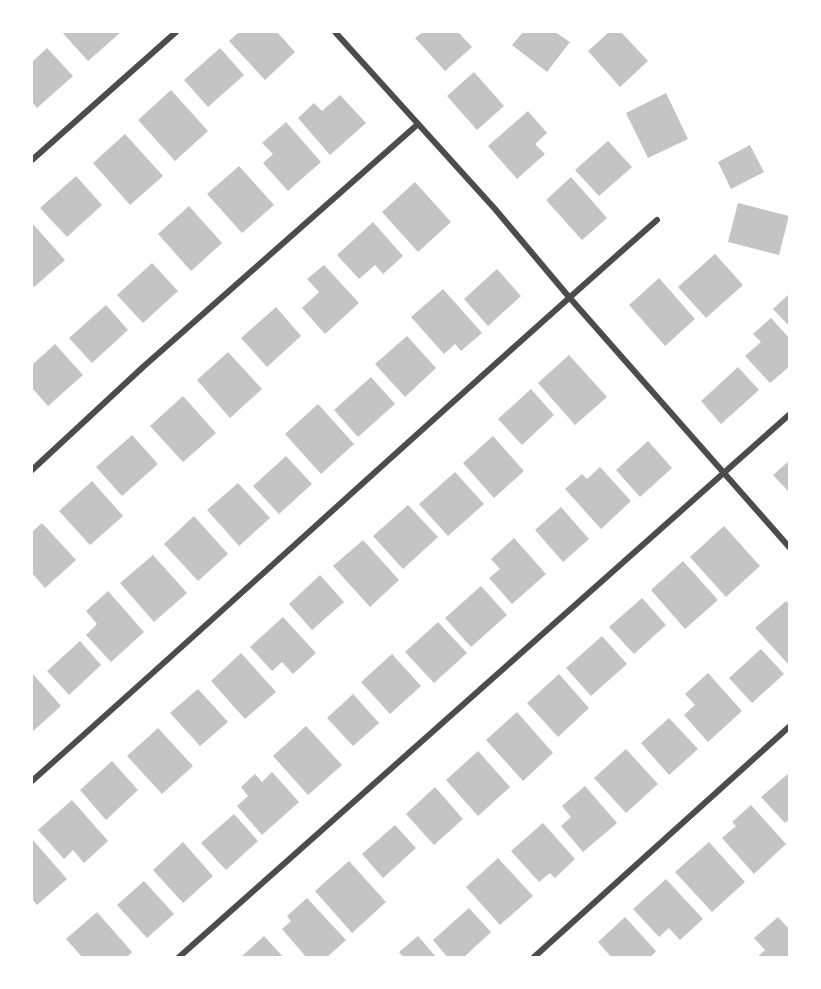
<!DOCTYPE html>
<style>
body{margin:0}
#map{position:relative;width:821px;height:989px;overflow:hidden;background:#fff;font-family:"Fira Sans Condensed",sans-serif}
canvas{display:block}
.frame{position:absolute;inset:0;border:33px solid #fff;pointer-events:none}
</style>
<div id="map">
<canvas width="821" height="989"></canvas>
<div class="frame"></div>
</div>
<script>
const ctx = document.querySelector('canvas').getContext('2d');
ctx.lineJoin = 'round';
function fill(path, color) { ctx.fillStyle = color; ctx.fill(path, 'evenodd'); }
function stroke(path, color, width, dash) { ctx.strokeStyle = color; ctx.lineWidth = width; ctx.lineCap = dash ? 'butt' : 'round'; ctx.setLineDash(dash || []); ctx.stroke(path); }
const building = new Path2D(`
 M62,32H121L88,61Z
 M239,32H277L295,52L265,80L229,41Z
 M423,32H458L472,47L445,71L415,38Z
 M523,32H555L570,42L547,72L512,45Z
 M609,32H621L648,61L620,87L588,51Z
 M47,48L73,76L37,108L32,102V62Z
 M220,48L244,75L208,107L184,80Z
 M474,72L504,106L477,130L447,96Z
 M171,90L208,131L175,161L138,120Z
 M666,93L688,139L648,158L626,113Z
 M340,95L366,123L330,155L298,118L314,103L322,111Z
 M528,111L547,133L535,144L545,154L517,179L488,146Z
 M286,122L321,162L288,191L263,163L273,154L262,143Z
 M125,134L163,176L130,205L93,163Z
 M608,141L632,167L599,196L575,170Z
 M750,145L764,172L731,189L718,162Z
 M239,166L274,205L242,233L207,194Z
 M76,176L102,205L67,237L40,208Z
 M571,177L607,218L582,240L546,200Z
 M415,182L451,222L418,252L382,212Z
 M738,203L789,216L779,255L728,242Z
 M189,206L222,243L191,271L158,234Z
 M373,222L403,256L383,274L375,265L359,279L337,255Z
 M32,223L65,260L34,287L32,284Z
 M715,254L743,285L706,318L678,287Z
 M152,263L178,291L143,323L117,295Z
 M324,265L359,303L325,334L302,308L319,292L307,279Z
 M497,269L521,296L488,326L464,299Z
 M659,278L695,319L665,346L629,305Z
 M443,289L482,333L461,351L455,344L444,354L411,317Z
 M790,293V327L773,309Z
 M106,305L128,330L92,363L69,338Z
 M276,307L301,336L267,367L241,338Z
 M771,318L790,339V366L770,383L745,356L761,342L753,334Z
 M407,336L436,368L405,397L375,364Z
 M55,344L83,375L48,406L32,388V365Z
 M228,352L262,389L230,418L197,380Z
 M569,355L607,397L575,425L538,383Z
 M738,367L759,390L721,424L701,401Z
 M371,377L395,404L358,437L334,410Z
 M531,389L554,415L522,445L498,419Z
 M183,396L216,433L183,462L150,426Z
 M318,404L354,444L321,474L285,434Z
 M132,435L158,464L122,496L96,467Z
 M493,436L524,471L494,498L463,463Z
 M648,441L672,468L640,497L616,470Z
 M286,456L312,484L279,514L253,486Z
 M790,460V493L773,475Z
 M600,467L631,501L601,529L565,489L582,474L587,479Z
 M455,472L484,504L448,536L419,504Z
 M92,481L123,516L90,545L59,511Z
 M238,483L270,518L239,546L207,510Z
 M408,505L438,537L403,569L373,536Z
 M561,507L589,539L563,562L535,530Z
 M194,516L228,554L198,581L164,544Z
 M42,523L76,560L45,588L32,573V532Z
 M724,526L760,566L726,597L690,557Z
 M514,538L546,574L512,604L489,578L500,569L491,559Z
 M363,540L399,580L370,607L333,566Z
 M153,555L187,593L154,622L120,583Z
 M683,561L718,600L685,629L651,590Z
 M320,575L344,602L312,630L289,604Z
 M481,586L507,615L471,647L445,618Z
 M108,591L144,632L111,662L86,635L97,624L86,611Z
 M642,598L666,625L634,654L609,627Z
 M786,601L790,605V666L755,628Z
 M283,617L316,653L293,674L282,662L272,671L250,647Z
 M438,622L467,653L434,683L405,652Z
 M602,636L627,664L591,696L566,668Z
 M80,641L101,665L69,695L47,671Z
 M761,649L784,674L752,703L729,678Z
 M241,653L276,692L245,719L211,681Z
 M392,654L421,686L390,714L361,682Z
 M32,673L61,706L32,732Z
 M708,673L742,711L708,742L684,715L695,705L685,694Z
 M559,674L589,708L558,737L527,703Z
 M198,689L228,722L200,746L170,713Z
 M353,694L379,723L353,746L327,718Z
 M517,712L553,753L523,781L486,740Z
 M669,718L698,749L669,775L641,743Z
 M306,726L342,765L308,795L273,756Z
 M158,728L193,766L162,794L127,756Z
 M626,749L658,784L626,813L594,778Z
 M478,751L510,787L478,816L446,780Z
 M112,761L138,790L106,820L80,790Z
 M272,772L299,802L262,835L237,806L248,796L241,787L255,774L262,782Z
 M790,772V819L785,823L761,797Z
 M585,786L617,823L583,852L561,826L571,817L562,806Z
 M435,787L463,819L434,845L406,814Z
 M72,800L108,841L84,863L73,850L64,859L38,830Z
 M751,805L786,844L754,874L722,838L736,826L732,822Z
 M234,814L258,841L226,870L201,843Z
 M543,823L575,859L555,878L550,873L539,882L511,851Z
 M395,825L416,848L383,878L362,854Z
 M32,839L67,879L37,905L32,899Z
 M183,842L213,876L183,903L153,870Z
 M709,842L745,882L712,912L675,872Z
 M498,858L533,896L500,925L466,887Z
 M349,861L386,902L352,933L315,891Z
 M666,879L703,919L680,940L669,928L659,937L633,909Z
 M144,881L174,914L147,938L117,905Z
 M307,898L346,940L326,958H307L282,929L291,921L287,916Z
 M469,908L491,932L463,958H448L433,940Z
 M97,912L132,952L126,958H83L66,939Z
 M625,917L656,951L650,958H612L598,942Z
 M778,917L790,930V958H756L765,950L754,938Z
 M264,936L284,958H240Z
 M418,936L437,958H404L399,952Z`);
const minor = new Path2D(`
 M335,32L495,209L569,297L790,548
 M32,160L176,32
 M32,470L143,367L418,124
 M32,781C241,595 447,405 657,220
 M178,958L790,414
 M533,958L790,726`);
fill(building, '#c4c4c4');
stroke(minor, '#4c4c4c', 6);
</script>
